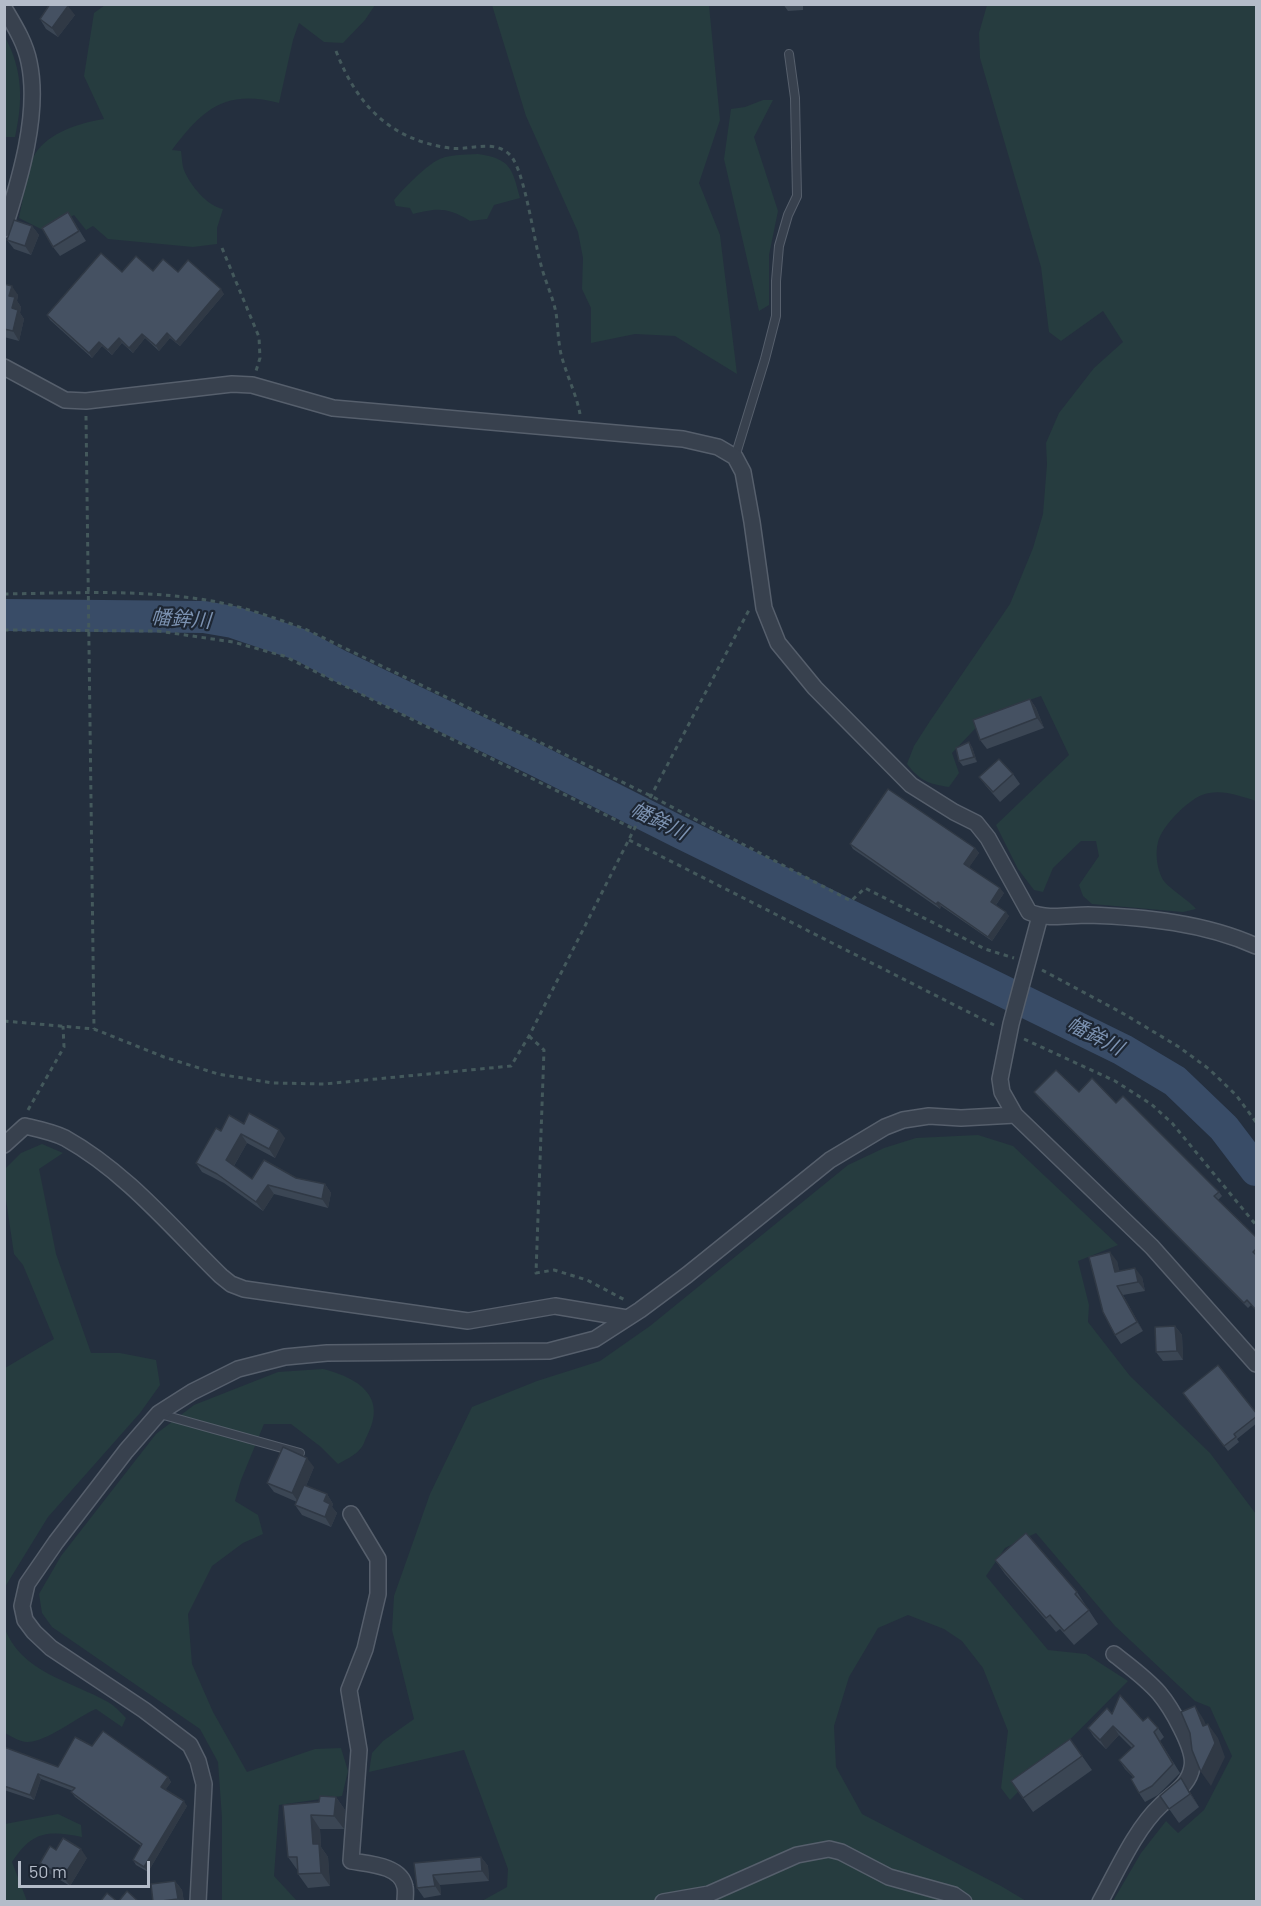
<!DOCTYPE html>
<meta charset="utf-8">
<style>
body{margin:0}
#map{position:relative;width:1261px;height:1906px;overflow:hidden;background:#242f3e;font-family:Barlow,sans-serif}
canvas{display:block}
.frame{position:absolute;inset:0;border:6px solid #b4bcc9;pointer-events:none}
.scale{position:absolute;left:18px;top:1861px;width:132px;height:27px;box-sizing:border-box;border:3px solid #b4bcc9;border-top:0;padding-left:8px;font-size:18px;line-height:21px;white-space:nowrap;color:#b4bcc9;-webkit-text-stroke:4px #1d2633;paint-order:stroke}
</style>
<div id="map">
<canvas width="1261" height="1906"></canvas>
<div class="frame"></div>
<div class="scale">50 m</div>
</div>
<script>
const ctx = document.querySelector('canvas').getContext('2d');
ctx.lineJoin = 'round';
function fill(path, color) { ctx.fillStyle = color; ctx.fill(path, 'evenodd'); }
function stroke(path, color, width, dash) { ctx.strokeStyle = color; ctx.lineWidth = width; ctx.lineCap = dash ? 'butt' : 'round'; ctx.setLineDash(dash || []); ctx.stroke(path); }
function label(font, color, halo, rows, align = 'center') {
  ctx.font = font + ' Barlow,"Noto Sans JP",sans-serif'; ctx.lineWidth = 4.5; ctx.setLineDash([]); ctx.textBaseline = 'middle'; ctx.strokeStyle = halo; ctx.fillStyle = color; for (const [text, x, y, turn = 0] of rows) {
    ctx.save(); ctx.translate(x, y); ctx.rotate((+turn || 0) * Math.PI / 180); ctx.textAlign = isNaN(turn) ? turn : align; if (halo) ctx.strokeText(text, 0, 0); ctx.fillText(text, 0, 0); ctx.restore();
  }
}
const green = new Path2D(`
 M105,5H375L365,20L343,43L324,42L299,23L293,40L279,103C225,89 203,109 172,150L181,151C182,157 182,165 184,170C190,185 207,206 223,209L217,228V244L193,247L108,239L93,226L86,230L74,215L45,231L19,218C22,204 29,164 35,154C49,132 80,123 104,119L84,76L94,13Z
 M492,5H709L720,120L699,183L720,235L737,374L675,336L635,334L591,343V308L582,289L583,258L578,232L526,116Z
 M987,5H1256V801C1240,796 1219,788 1202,795C1187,801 1162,826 1158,842C1155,853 1157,868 1162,878C1167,888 1188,899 1196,909L1183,912L1092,904L1083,896L1079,885L1099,856L1096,841H1081L1053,868L1043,892L1034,890L1018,869L996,825L1069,755L1041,696L989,714L952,753L959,773L949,787C929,784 920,781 907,764L914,746L930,721L1010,604L1033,548L1043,514L1047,464L1046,443L1059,413L1094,368L1123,342L1103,311L1061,341L1049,332L1041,267L980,58L979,33Z
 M5,37C23,70 23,102 15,137H5Z
 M763,100H773L754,137L778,211L769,255V305L759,311L724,159L731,109L745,107Z
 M478,154C511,159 512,168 520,198L494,205L487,219L470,221C447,207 438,208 413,214L410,208L396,206L394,200C403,189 425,167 436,161C447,154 465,155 478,154Z
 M978,1135L1013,1146L1118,1245L1078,1261L1089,1305L1088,1322L1130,1376L1210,1453L1256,1514V1901H1113L1141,1853L1166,1821L1178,1833L1204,1810L1232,1756L1210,1707L1195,1701L1115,1626L1036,1533L1005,1548L986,1576L1048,1650L1086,1654L1128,1681L1010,1800L1001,1788L1008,1731L983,1668L962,1641L944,1629L908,1615L878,1628L849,1677L834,1726L836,1767L862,1814L1001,1886L1026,1901H482L507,1887L508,1869L464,1750L369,1772L372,1753L383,1741L414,1719L392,1630L394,1596L430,1494L472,1407L537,1381L600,1361L650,1326L848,1165L884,1148L916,1138Z
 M42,1144L63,1153L39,1169L56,1254L91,1353H120L156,1360L160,1385L140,1413L48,1517L5,1587V1368L54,1339L23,1265L14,1254L5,1193V1169L21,1153Z
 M323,1369C358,1378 388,1396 367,1436C365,1439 364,1445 361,1448C356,1455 345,1460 338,1464L321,1447L291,1424H264L241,1480L235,1501L258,1515L263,1534L243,1543L212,1566L188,1614L192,1664L213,1712L247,1772L315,1749L341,1748L348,1771L342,1796L279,1805L274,1876L297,1901H222V1818L218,1762L200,1729L52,1627L42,1613L39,1594L61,1556L156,1434L194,1405L278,1372Z
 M4,1626C19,1672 71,1681 108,1702C115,1706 120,1712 126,1718L122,1727L96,1709C75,1718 47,1742 27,1742C20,1742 11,1736 5,1733Z
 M58,1814L81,1825L82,1837C48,1830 32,1831 12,1862L27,1901H5V1824Z`);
const river = new Path2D(`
 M4,615L204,617L233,622L301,645L340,666L536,760L681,833L1123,1050L1175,1081L1224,1128L1256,1170`);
const path = new Path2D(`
 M336,51C357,105 390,140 450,148C469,151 495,138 511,156C525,173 534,241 541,265C545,281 553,297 556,313C558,326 558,341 561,354C566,374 576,393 580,414
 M222,248L259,337L260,358L256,371
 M86,416L94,1029
 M4,594C73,593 144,589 212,601C244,607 275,618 305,629L651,796L851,901L865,888L985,949L1014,958
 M4,630L158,631L233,642L284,656L634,829
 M629,840L994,1025
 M1042,970L1124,1014L1179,1047L1209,1069L1236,1095L1256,1122
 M4,1021L94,1029L164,1057L218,1074L273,1083L324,1084L511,1066L529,1036L651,796L749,610
 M529,1036L544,1050L536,1273L554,1270L587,1280L625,1300
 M1024,1039L1115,1081L1151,1104L1172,1123L1256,1225
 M28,1110L64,1047L63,1026`);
const service = new Path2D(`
 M735,457L765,359L776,316V281L779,246L788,215L797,196L795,98L789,54
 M160,1414L300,1453`);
const minor = new Path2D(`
 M4,8C14,25 25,42 29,62C40,113 20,179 4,229
 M4,367L65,400L86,401L232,384L252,385L333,408L683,439L718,447L735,457L743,472L752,522L764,608L778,643L815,688L911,785L954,812L976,823L988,838L1029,912C1048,920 1068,915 1088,915C1145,917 1205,923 1256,946
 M1040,916L1011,1024L1000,1079L1002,1092L1015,1115L1152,1247L1256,1364
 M4,1145L25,1126C38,1129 53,1132 65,1138C126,1172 172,1228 221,1276L231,1284L244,1289L468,1321L555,1306L627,1318
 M351,1514L378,1559V1594L365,1649L349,1690L359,1750L351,1861C368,1864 401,1865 405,1887C406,1891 405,1897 405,1902
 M198,1902L204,1784L198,1761L190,1745L144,1710L51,1648L34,1632L25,1620L22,1606L27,1584L56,1542L126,1451L159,1413L192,1392L238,1369L285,1357L327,1353L549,1351L595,1339L640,1310L687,1275L830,1160L885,1127L903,1120L929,1116L961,1118L1015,1115
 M663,1902L709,1894L797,1855L829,1849L841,1852L889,1877L954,1895L964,1902
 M1100,1902C1117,1871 1136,1828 1161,1805C1174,1793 1189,1785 1192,1767C1196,1749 1170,1706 1159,1693C1146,1678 1129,1666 1114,1654`);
const wall = new Path2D(`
 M783,4H803V10L788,11Z
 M75,15L58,37L46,29L40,19Z
 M68,212L86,241L60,256L53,247Z
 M32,226L39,235L31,255L14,249L7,240Z
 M153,271L178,272L224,294L180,346L170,338L159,351L145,338L133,353L122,343L112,355L102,346L92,358L50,320L47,315L122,272Z
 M4,284L18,295L17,301L21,307L20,313L24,319L19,341L4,337Z
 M1030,699L1036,708L1044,728L987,749L980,740Z
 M969,742L972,747L977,762L963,766L959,761Z
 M1013,774L1020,784L1000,802L986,786L979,777Z
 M850,844L975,848L979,853L969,867L1004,893L996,905L1009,916L992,941L941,906L940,909L853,849Z
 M1034,1092H1079L1219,1192L1222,1196L1218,1200L1257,1238V1312L1251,1305L1248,1308L1038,1097Z
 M244,1124L285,1138L275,1158L247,1143L234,1166L252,1179L296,1178L325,1184L331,1193L328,1208L274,1194L263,1211L224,1183L202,1172L196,1163L221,1131Z
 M1117,1261L1119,1271L1142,1277L1145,1291L1123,1295L1143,1331L1121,1344L1115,1335Z
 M1175,1326L1182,1335L1183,1360L1163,1361L1156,1352Z
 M1183,1393L1257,1414V1423L1237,1439L1239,1442L1228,1451Z
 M314,1467L306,1486L327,1494L333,1504L332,1507L337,1513L331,1527L302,1515L295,1505L297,1502L274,1492L267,1483Z
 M995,1560L1077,1592L1086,1606L1098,1624L1074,1645L1060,1629L1056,1632L1005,1574Z
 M1112,1714L1143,1721L1158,1728L1164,1737L1160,1741L1180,1773L1158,1795L1145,1802L1139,1793L1133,1777L1125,1769L1119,1760L1132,1748L1119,1735L1106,1749L1094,1737L1088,1728Z
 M1070,1739L1092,1770L1033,1812L1011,1781Z
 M92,1746L168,1777L171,1782L165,1790L187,1806L148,1872L136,1865L133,1860L141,1846L75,1797L71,1792L73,1791L41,1779L34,1800L4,1790V1747L58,1767Z
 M1190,1792L1199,1807L1179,1823L1160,1796Z
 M336,1797L345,1810L344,1829H320L321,1847L328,1857L330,1886L308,1888L298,1874V1871L288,1857L283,1805L319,1802Z
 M56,1850L87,1858L70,1886L47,1872L40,1863Z
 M481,1857L488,1866L489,1881L440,1885L441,1895L424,1898L417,1888L414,1863Z
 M175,1881L182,1890L184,1902H153Z`);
const shadedWall = new Path2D(`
 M68,6L75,15L58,37L52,28Z
 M32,226L39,235L31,255L25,246Z
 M12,286L18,295L17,301L21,307L20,313L24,319L19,341L13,331L12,308L9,296Z
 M221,289L224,294L180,346L176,342Z
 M167,333L170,338L159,351L156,346Z
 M142,334L145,338L133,353L129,348Z
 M119,338L122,343L112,355L108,350Z
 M99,342L102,346L92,358L89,353Z
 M1030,699L1036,708L1044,728L1037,718Z
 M969,742L972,747L977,762L974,757Z
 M975,848L979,853L968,869L964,864Z
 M1000,888L1004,893L995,906L991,902Z
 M938,902L941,906L940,909L936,904Z
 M1006,912L1009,916L992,941L988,937Z
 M279,1130L285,1138L275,1158L269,1149Z
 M241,1134L247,1143L232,1169L226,1160Z
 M325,1184L331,1193L328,1208L322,1199Z
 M268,1185L274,1194L263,1211L256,1202Z
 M1110,1252L1117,1261L1122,1281L1115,1272Z
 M1135,1268L1142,1277L1145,1291L1138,1282Z
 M1117,1286L1123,1295L1143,1331L1137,1322Z
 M1175,1326L1182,1335L1183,1360L1177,1351Z
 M307,1458L314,1467L299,1503L292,1493Z
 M327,1494L333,1504L332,1507L337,1513L331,1527L325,1517L324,1501Z
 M1195,1706L1204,1720L1212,1740L1203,1726Z
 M1208,1724L1218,1738L1225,1757L1211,1786L1201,1772Z
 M1113,1726L1119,1735L1106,1749L1100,1740Z
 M38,1774L41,1779L34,1800L30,1795Z
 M168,1777L171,1782L164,1792L161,1787Z
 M1181,1778L1190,1792L1199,1807L1190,1794Z
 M336,1797L345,1810L344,1829L334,1816Z
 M184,1801L187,1806L148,1872L144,1867Z
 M311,1815L320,1829L321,1847L328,1857L330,1886L321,1873L313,1844Z
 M81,1849L87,1858L70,1886L63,1877Z
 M481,1857L488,1866L489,1881L482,1871Z
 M433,1875L440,1885L441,1895L435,1886Z
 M175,1881L182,1890L184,1902H180L178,1899Z`);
const building = new Path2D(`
 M50,4H66L68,6L52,28L40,19Z
 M68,212L79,231L53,247L42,228Z
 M14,220L32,226L25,246L7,240Z
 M101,253L122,272L136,256L153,271L163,259L178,272L188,260L221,289L176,342L167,333L156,346L142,334L129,348L119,338L108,350L99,342L89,353L47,315Z
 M4,284L12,286L9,296L15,297L12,308L18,310L13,331L4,329Z
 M1030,699L1037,718L980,740L973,720Z
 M969,742L974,757L959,761L956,748Z
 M999,759L1013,774L993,792L979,777Z
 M888,789L975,848L964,864L1000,888L991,902L1006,912L988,937L938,902L936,904L850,844Z
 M1056,1070L1079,1092L1092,1078L1116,1103L1123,1096L1219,1192L1214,1196L1257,1238V1248L1253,1252L1257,1256V1311L1247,1300L1244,1303L1034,1092Z
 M249,1113L279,1130L269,1149L241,1134L226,1160L252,1179L264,1160L296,1178L325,1184L322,1199L268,1185L256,1202L217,1174L196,1163L216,1128L221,1131L229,1115L244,1124Z
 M1110,1252L1115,1272L1135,1268L1138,1282L1117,1286L1137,1322L1115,1335L1103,1312L1089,1257Z
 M1175,1326L1177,1351L1156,1352L1155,1327Z
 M1218,1365L1257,1414V1416L1234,1434L1236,1437L1224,1446L1183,1393Z
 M283,1447L307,1458L292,1493L267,1483Z
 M304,1485L327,1494L324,1501L330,1504L325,1517L295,1505Z
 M1026,1533L1077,1592L1075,1594L1089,1610L1064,1631L1050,1615L1046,1618L995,1560Z
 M1120,1695L1143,1721L1148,1717L1158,1728L1154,1732L1173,1764L1152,1786L1139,1793L1131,1779L1134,1777L1119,1760L1134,1746L1113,1726L1100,1740L1088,1728L1107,1708L1112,1714Z
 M1195,1706L1203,1726L1208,1724L1215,1743L1201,1772L1192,1750L1190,1733L1181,1712Z
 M103,1731L168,1777L161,1787L184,1801L144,1867L133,1860L142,1844L71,1792L75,1788L38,1774L30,1795L4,1786V1747L58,1767L75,1737L92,1746Z
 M1070,1739L1082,1756L1023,1798L1011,1781Z
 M1181,1778L1190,1794L1169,1809L1160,1796Z
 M320,1796L336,1797L334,1816L311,1815L313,1844H319L321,1873L298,1874L297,1857H288L283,1805L319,1802Z
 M63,1838L81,1849L63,1877L40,1863L50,1846L56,1850Z
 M481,1857L482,1871L433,1875L435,1886L417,1888L414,1863Z
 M175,1881L178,1899L153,1902L151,1884Z
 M127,1891L139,1902H118Z
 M107,1893L118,1902H100Z`);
const waterNames = [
 ["幡鉾川",181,619,4],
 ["幡鉾川",659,821,26],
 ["幡鉾川",1095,1036,27]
];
fill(green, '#263c3f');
stroke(river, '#394c67', 32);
stroke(service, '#565f6c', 10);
stroke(minor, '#565f6c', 18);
stroke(path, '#44595c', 3, [4.5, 4.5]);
stroke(service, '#38414e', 8);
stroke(minor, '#38414e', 15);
fill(wall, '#3b4654');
fill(shadedWall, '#303945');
fill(building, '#455162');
stroke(building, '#303945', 1.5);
label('italic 20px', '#7c92b1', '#1d2633', waterNames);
</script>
